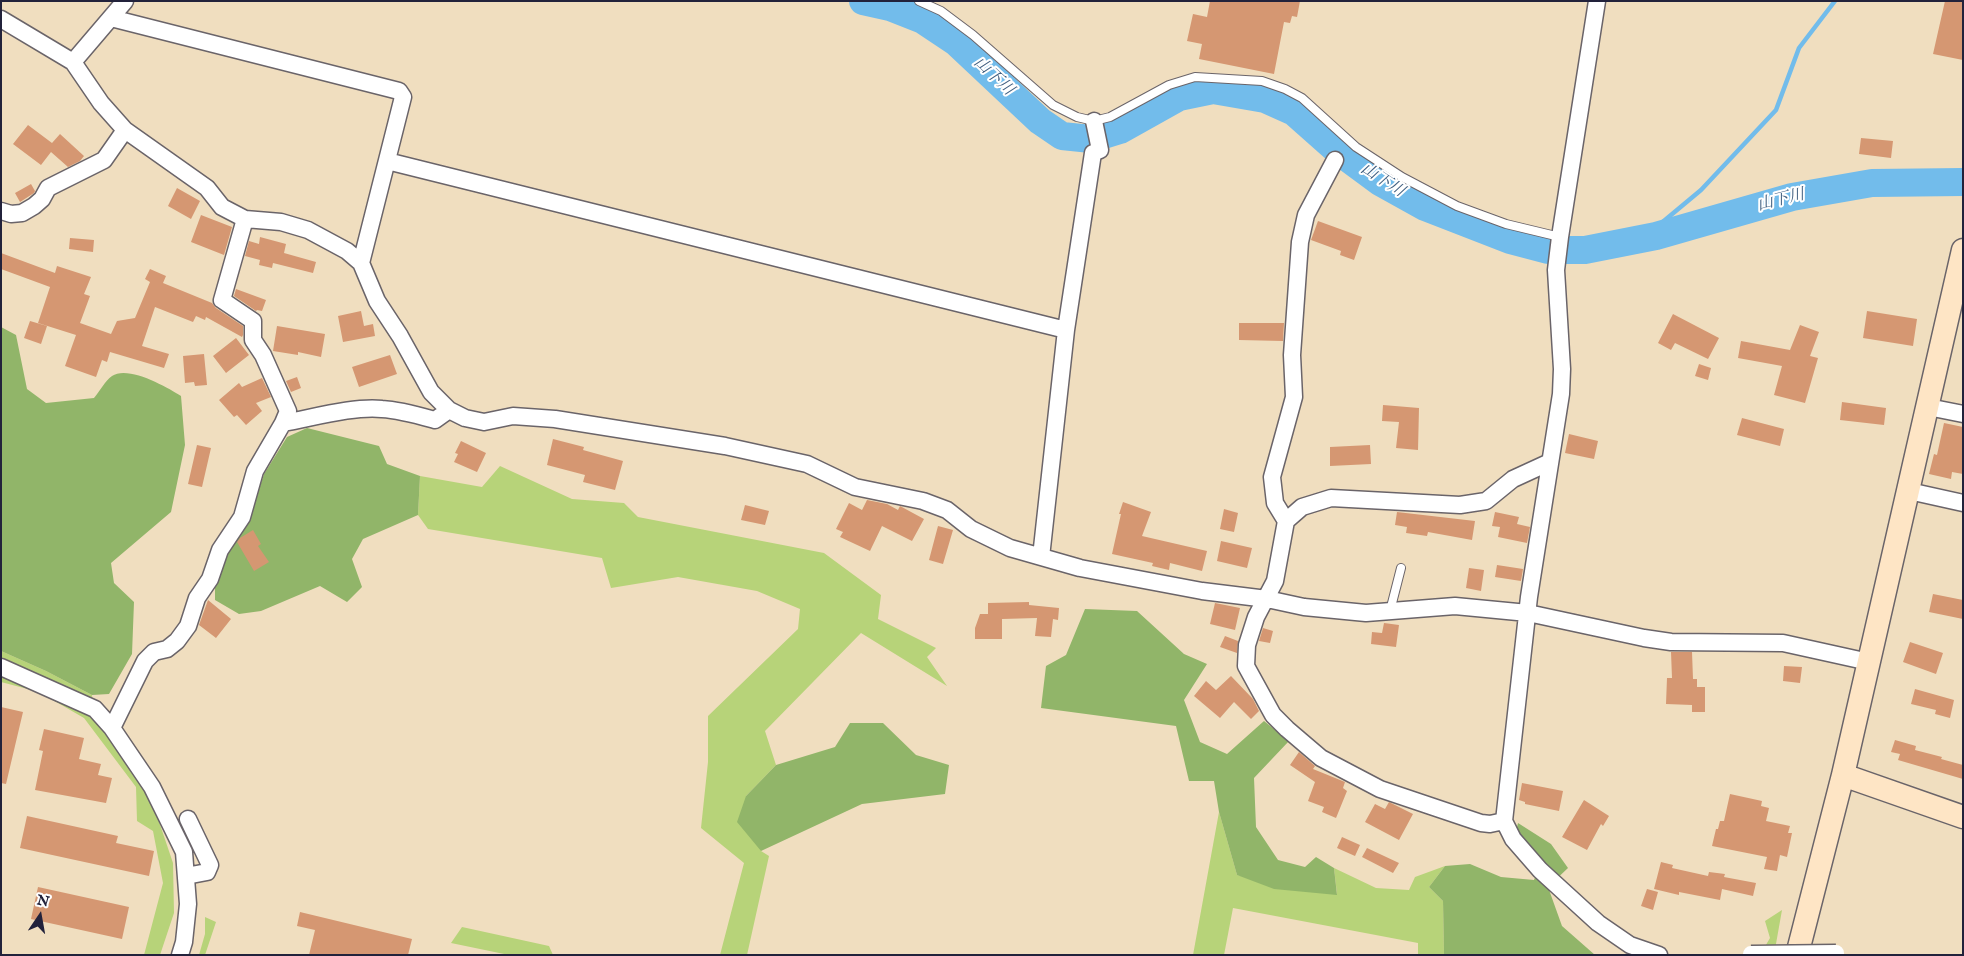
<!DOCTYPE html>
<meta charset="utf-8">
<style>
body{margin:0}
#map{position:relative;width:1964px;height:956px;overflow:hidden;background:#f0debf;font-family:"IM FELL English",serif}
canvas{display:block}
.frame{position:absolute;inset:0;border:2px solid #22223b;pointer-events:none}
.north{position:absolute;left:15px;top:891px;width:50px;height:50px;-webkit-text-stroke:4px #fff;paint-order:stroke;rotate:12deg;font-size:14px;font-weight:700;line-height:20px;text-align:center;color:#22223b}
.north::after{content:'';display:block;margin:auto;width:18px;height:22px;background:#22223b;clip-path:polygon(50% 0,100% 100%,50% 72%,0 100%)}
</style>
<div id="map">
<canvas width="1964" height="956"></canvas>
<div class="frame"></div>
<div class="north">N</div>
</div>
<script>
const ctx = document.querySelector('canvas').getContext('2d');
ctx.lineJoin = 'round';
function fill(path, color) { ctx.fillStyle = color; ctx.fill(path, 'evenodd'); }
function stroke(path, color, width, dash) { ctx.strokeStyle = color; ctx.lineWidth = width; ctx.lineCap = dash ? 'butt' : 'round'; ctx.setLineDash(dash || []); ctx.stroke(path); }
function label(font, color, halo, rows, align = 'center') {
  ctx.font = font + ' "IM FELL English","Noto Serif JP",serif'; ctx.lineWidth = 4; ctx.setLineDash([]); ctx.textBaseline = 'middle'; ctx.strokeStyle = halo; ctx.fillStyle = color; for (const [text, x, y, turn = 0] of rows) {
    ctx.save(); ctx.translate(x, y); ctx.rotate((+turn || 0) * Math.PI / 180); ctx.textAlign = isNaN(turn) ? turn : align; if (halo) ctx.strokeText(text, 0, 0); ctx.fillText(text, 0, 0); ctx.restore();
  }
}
const green = new Path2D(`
 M500,466L572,499L624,503L638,517L824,553L881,595L878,619L936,648L927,657L947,686L861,633L765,731L776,765L746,796L761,851L769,856L747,955H720L744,863L701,828L708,762V716L798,629L800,609L757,591L678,577L611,588L602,558L428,529L418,515L420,476L482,487Z
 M1,651L46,671L92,695L94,718L148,789L173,863L174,913L160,955H144L163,883L153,831L137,821L136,787L84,718L39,692L1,682Z
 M1219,812L1237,875L1337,894L1334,868L1376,888L1409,890L1415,877L1445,866L1429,887L1443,901L1444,955H1418V943L1233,908L1224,955H1193Z
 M1782,910L1774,955H1760L1770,938L1765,921Z
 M205,917L216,922L205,955H199L205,934Z
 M462,927L549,946L553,955H509L451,943Z`);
const forest = new Path2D(`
 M1,327L16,335L27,389L46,403L94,398C100,391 105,381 112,376C128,365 167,387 181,396L185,445L171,512L111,563L114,583L134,602L132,654L109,694L92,695L46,671L1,651Z
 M307,428L379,446L387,464L420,476L418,515L363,539L352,559L362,587L347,602L320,586L261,611L239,614L215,600V583L226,547L249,519L264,474L287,437Z
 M1085,609L1137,611L1184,654L1207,664L1184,700L1200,742L1227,754L1264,721L1289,741L1254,778L1256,827L1278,860L1305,867L1316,857L1334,868L1337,895L1274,889L1237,875L1219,812L1214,781H1189L1176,726L1041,708L1046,666L1066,655Z
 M850,723H883L916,755L949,765L945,794L862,804L761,851L737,822L746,796L776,765L835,747Z
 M1518,823L1551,844L1568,868L1548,887L1562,926L1595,955H1444L1443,901L1429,887L1445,866L1470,864L1501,877L1534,880L1540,865L1515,835Z`);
const stream = new Path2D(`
 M1656,236L1659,225L1701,190L1776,110L1799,48L1835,1`);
const river = new Path2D(`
 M863,1L890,7L923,20L956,42L1040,121L1062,136L1091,139L1120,130L1179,97L1213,90L1265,99L1294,112L1338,151L1380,182L1425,207L1510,240L1548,250H1585L1656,236L1792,197L1872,183L1963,182`);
const building = new Path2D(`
 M1210,1H1300L1297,17L1292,16L1290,23L1284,22L1274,74L1199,59L1202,44L1187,41L1193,14L1207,17Z
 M1945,1H1963V60L1933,54Z
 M28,125L52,143L60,134L84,156L80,161L68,167L51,152L41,165L13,144Z
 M1861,138L1893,141L1891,158L1859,154Z
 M31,184L35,191L34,193L20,202L15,193Z
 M177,188L200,201L191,219L168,206Z
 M201,215L232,227L224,255L191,242Z
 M1318,221L1362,237L1354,260L1340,255L1341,251L1311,240Z
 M260,237L286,244L284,253L316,262L313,273L273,263L272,268L259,265L260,260L245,256L249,241L259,244Z
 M70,238L94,240L93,252L69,249Z
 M1,253L55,273L57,266L91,277L84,294L90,296L80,323L111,334L117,321L135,318L150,282L145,279L150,269L166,276L163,283L212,303L216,308L243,326V335L242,337L206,317L205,320L196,316L193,322L155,307L142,346L169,354L164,368L110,352L107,362L102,360L96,377L65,366L76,335L38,323L50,287L1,269Z
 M236,289L266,300L262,311L257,310L256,311L234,296Z
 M361,311L364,326L373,324L375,336L343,342L338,316Z
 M1867,311L1917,319L1913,346L1863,338Z
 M1673,314L1719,338L1708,359L1675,343L1671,350L1658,343Z
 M30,321L47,326L41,344L24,338Z
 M1239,323H1284L1283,341L1239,340Z
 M1800,325L1819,332L1810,356L1818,358L1805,403L1774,395L1782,366L1738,358L1741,341L1790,350Z
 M277,326L325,334L321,357L298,352V355L273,351Z
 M236,338L249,355L226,373L213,356Z
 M204,354L207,385L195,386L194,382L185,383L183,356Z
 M390,355L397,374L359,387L352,367Z
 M1699,364L1711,368L1708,380L1695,376Z
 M297,377L301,388L291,392L286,381Z
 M262,378L271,397L256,403L262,411L246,425L237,415L234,417L219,400L239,383L242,387Z
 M1842,402L1886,408L1884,425L1840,420Z
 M1383,405L1419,408L1418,450L1396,448L1399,422L1382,421Z
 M1742,418L1784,429L1780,446L1737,435Z
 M1944,423L1963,427V474L1952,472L1951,479L1929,474L1934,454L1937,455Z
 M1569,434L1598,441L1594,459L1565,453Z
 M553,439L584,447L583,450L623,461L615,490L583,482L585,475L547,465Z
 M461,441L486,453L477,472L454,462L458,454L455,453Z
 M197,445L211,448L202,487L188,484Z
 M1370,445L1371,464L1330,466V447Z
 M867,500L887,504L898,510L900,506L924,519L912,541L882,526L870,551L840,537L843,532L836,529L849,503L862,510Z
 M1123,502L1151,512L1142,536L1207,551L1202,571L1170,563L1169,570L1152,566L1153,563L1112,554L1121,514H1119Z
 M745,505L769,511L765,525L741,520Z
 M1224,509L1238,513L1234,532L1220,529Z
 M1397,512L1475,521L1472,540L1428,532L1427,536L1406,533L1407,527L1395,525Z
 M1495,512L1519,517L1517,524L1530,527L1527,543L1498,537L1500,527L1492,526Z
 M938,526L953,530L943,564L929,560Z
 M253,530L261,544L258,546L269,562L254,571L237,542L240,538Z
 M1221,541L1252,548L1247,568L1217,561Z
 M1497,565L1523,569L1521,581L1495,577Z
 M1469,568L1484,570L1481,591L1466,588Z
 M1933,594L1963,600V619L1929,612Z
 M208,600L231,619L216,638L199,625Z
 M1029,602V605L1059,608L1058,620L1053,619L1051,637L1035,636L1037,618L1002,619V639H975V628L980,614H988V603Z
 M1215,603L1240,608L1235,630L1210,624Z
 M1384,623L1399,625L1396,647L1371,644L1372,632L1382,633Z
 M1263,628L1273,631L1270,643L1259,641Z
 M1225,636L1238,641L1237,653L1220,647Z
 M1910,642L1943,653L1936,674L1903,662Z
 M1671,652H1692L1693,679H1697V687H1705V712H1692V705L1666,704L1667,678H1672Z
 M1784,666L1802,667L1800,683L1783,681Z
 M1231,676L1253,699L1259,711L1251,719L1234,702L1220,718L1194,696L1206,681L1216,690Z
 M1915,689L1954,700L1950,718L1935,714L1936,710L1911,704Z
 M1,707L23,712L6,784L1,783Z
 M44,729L84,738L79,759L101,764L98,775L112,778L106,803L35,790L43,751L39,750Z
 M1895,740L1916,746L1915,750L1942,757L1941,759L1963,765V779L1898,760L1900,754L1891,752Z
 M1299,752L1315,766L1313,769L1345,782L1343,788L1347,791L1336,818L1322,812L1324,807L1308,801L1315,782L1290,765Z
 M1522,783L1563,791L1559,811L1525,804V802L1519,800Z
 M1730,794L1762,801L1761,806L1769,808L1766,821L1790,826L1788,833H1792L1787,857L1780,855L1777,871L1764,869L1767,857L1712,846L1716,829H1718L1720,821H1724Z
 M1584,800L1609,816L1603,826L1601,824L1587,850L1562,837Z
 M1389,802L1413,814L1399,840L1365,822L1375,804L1385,809Z
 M27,816L118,836L116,843L154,851L149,876L20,848Z
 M1342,837L1360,845L1355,856L1337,848Z
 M1367,848L1399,863L1393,873L1362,857Z
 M1661,862L1673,865L1672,868L1708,876L1709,872L1725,874L1724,877L1756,883L1753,896L1722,889L1720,900L1679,892V895L1654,889Z
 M38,887L129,907L122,939L31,919Z
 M1647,889L1658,892L1653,910L1641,906Z
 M300,912L412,939L408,955H309L315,930L297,926Z`);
const lane = new Path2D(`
 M919,1L941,11L973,35L1053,105L1077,117L1094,121L1110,117L1169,85L1195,77L1262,81L1285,89L1302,98L1356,147L1402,177L1457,206L1506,224L1560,237
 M1390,611L1401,568`);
const street = new Path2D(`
 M1597,1L1560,237L1556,270L1562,369L1561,394L1529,597L1504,821L1513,839L1540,870L1598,923L1630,945L1659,955
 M111,18L399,91L403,97L361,263
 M1,19L73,62L101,103L125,130L207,188L222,207L245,219L281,222L308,230L347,251L361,263L377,301L400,336L431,392L449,410L465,418L484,422L513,416L555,419L725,446L807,464L855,487L923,501L947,510L971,529L1010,548L1080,568L1202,591L1267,599L1304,607L1366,613L1455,606L1528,613L1644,638L1671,642L1783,643L1869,662
 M73,62L125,1
 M387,161L1066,330
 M1,211L11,214L22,213L34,206L42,199L48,188L104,160L125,130
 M1928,407L1963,414
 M283,423C312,418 353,406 382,409C400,410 417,415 435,420L449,410
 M1909,491L1963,503
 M1286,521L1275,503L1272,477L1294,397L1292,355L1300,242L1306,215L1335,160
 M1041,557L1066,330L1093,153L1100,150L1094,121
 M1,667L95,709L112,728L152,787L184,852L188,904L184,942L180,955
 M112,728L145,661L154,652L167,649L177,641L188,626L197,598L210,579L220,550L242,517L255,471L283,423L288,411L263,355L253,340V321L222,300L245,219
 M1504,821L1490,824L1481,823L1380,789L1321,758L1287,729L1273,715L1246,666L1247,645L1256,617L1275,581L1286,521L1302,507L1331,498L1460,505L1486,501L1513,479L1550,462
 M186,876L207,872L210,865L188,819`);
const secondary = new Path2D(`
 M1843,775L1963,817
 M1797,955L1843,775L1963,250`);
const streetBridge = new Path2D(`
 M1751,954L1836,953`);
const waterNames = [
 ["山下川",993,77,43],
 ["山下川",1382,181,33],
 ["山下川",1781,201,-14]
];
fill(green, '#b7d379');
fill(forest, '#91b569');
stroke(stream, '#72bceb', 4.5);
stroke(river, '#72bceb', 28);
fill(building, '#d59772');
stroke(lane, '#6a6469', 10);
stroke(street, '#6a6469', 19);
stroke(secondary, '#6a6469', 25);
stroke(lane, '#fff', 8);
stroke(street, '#fff', 16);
stroke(secondary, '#fee5c5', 22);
stroke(streetBridge, '#6a6469', 19, []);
stroke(streetBridge, '#fff', 16);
label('italic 16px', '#426081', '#fff', waterNames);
</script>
